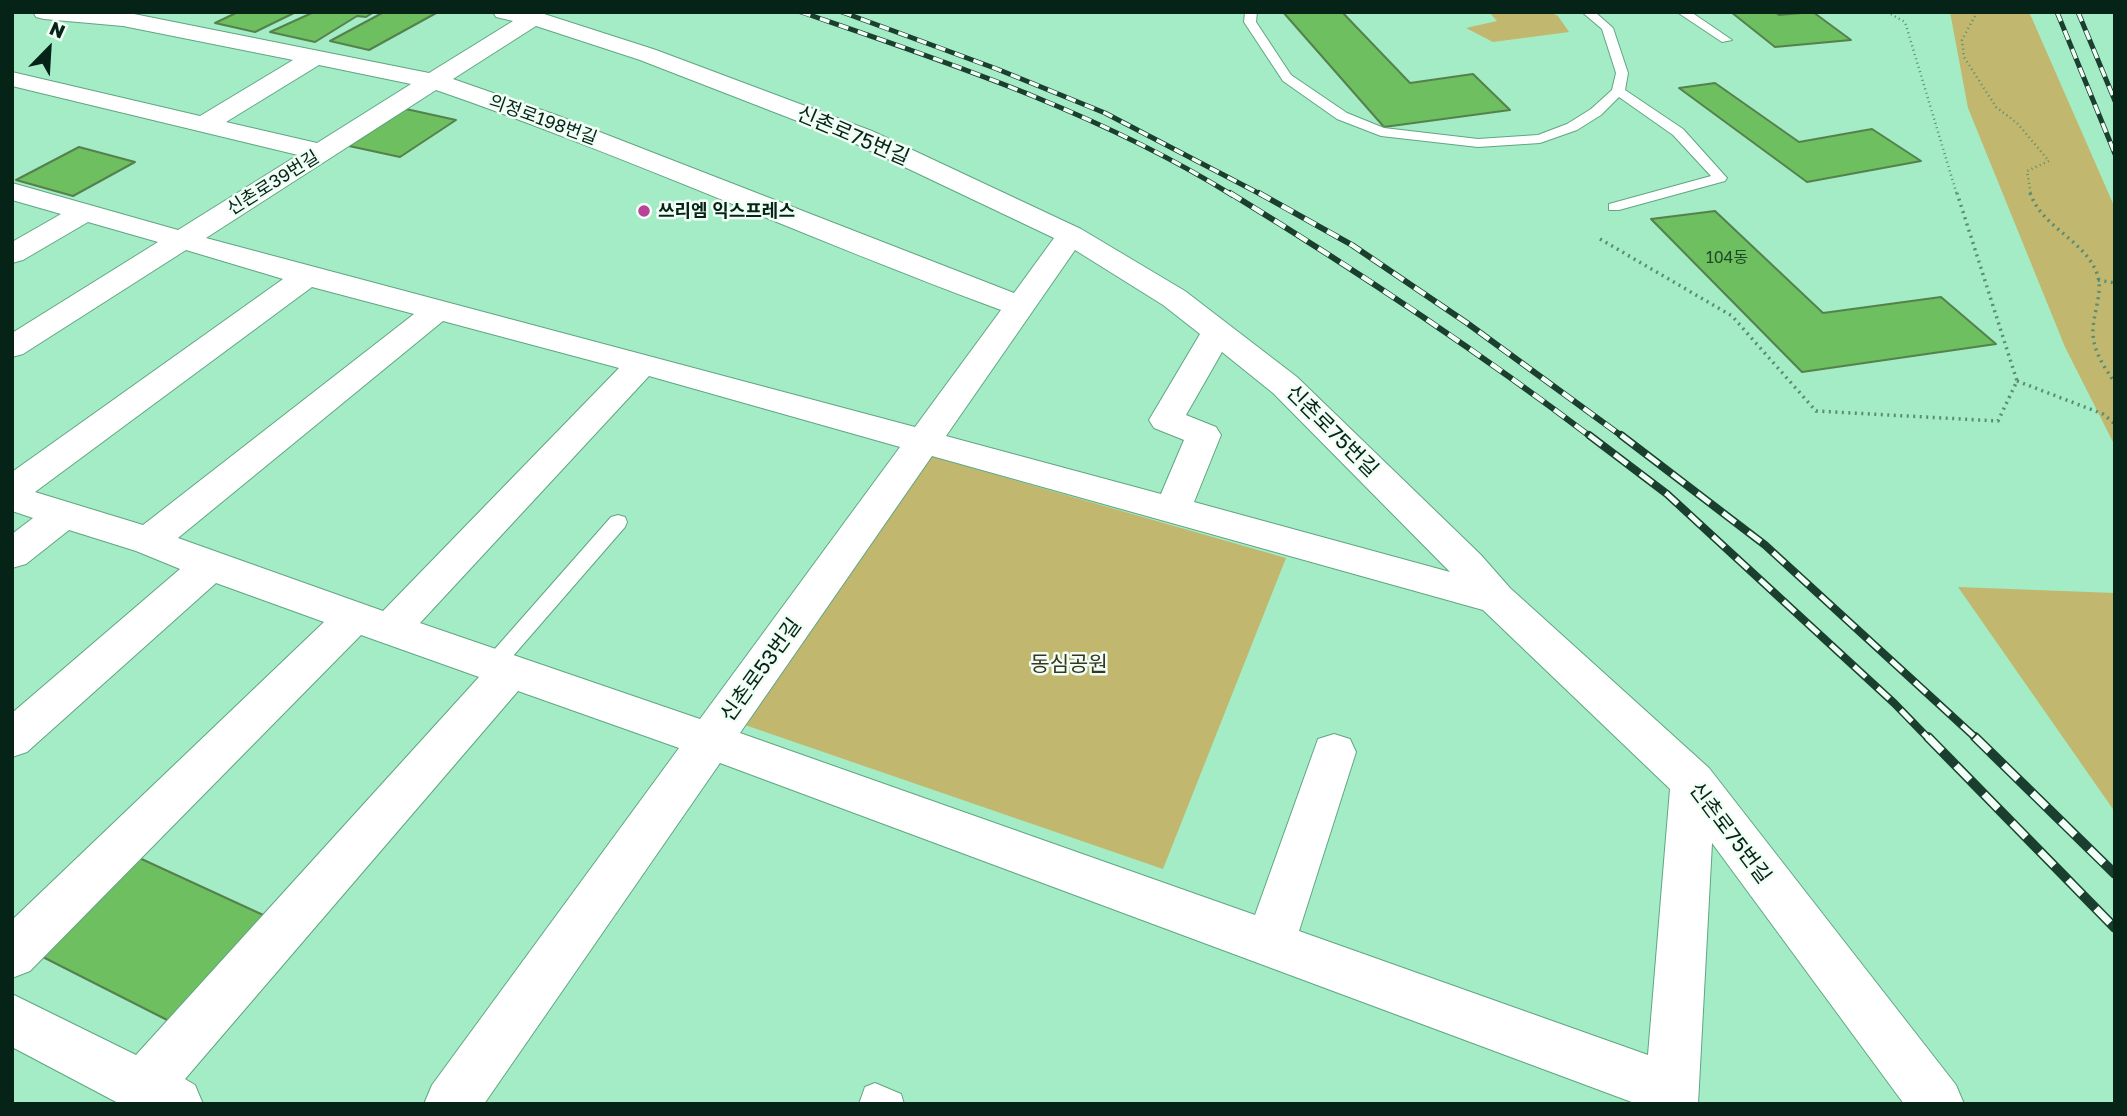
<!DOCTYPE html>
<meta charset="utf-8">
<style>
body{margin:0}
#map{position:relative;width:2127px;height:1116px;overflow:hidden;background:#a3ecc5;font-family:"Golos Text",sans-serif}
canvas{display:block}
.frame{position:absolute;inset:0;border:14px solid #052316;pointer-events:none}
.north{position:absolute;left:14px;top:14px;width:70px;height:70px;-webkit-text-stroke:5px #f0fef6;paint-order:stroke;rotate:24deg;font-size:19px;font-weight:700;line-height:28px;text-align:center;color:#052316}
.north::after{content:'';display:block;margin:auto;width:24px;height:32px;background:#052316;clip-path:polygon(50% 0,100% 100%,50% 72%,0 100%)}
</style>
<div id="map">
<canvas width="2127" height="1116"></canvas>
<div class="frame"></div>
<div class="north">N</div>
</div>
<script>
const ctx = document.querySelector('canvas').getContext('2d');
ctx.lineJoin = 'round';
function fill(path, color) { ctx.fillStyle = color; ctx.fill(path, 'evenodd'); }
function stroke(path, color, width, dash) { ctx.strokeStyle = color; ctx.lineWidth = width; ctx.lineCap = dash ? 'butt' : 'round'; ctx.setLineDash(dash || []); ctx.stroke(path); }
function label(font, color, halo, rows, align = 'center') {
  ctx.font = font + ' "Golos Text","Noto Sans KR",sans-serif'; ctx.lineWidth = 5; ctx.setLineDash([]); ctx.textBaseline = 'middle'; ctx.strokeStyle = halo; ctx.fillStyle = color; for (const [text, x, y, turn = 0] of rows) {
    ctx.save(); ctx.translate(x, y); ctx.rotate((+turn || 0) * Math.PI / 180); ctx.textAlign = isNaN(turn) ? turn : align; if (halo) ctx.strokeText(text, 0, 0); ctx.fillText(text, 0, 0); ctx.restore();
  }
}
const green = new Path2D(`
 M1489,12H1550L1558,16L1569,32L1493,42L1466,28L1497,21Z
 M1950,12L2030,14L2115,208V446L2065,347L1968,108Z
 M930,456L1286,558L1163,869L745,725Z
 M1958,587L2115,593V812Z`);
const building = new Path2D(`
 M238,12H296L255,32L215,23Z
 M314,12H374L366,17L357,16L315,42L270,32Z
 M384,12H438L369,50L330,41Z
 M1283,12H1342L1410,83L1473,74L1510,110L1384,127Z
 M1731,12H1775L1779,15L1813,12L1851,40L1775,47Z
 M1715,83L1799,142L1872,129L1921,161L1807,182L1679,88Z
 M406,109L456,120L400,157L349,146Z
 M79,147L135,162L73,196L16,180Z
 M1715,211L1823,313L1941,297L1996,344L1802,372L1651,219Z
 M135,856L274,920L179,1026L35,953Z`);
const pathFar1 = new Path2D(`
 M1887,12L1905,22L1957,195
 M1977,12L1962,40L1964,57L1996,107L2017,123L2049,161L2027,171L2031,195`);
const path = new Path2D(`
 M2030,193C2042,227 2082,239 2096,271C2105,291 2092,313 2093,334C2094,353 2105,368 2115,383
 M1600,239L1732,316L1816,411L1998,421L2017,381L1957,193
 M2098,280L2115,283
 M2017,381L2103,414L2115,424`);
const service = new Path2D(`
 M1245,12H1257L1256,22L1291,75L1347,113L1384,128L1478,139L1538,135L1567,124L1591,109L1612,90L1616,73L1602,29L1582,12H1595L1613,28L1628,73L1625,90L1683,129L1727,178L1725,181L1619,210H1609V204L1711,176L1673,135L1619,97L1601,115L1577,130L1540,143L1478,147L1381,136L1337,119L1283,81L1244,22Z
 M1677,12H1691L1732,40L1722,42Z
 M618,515L625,517L627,522L625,527L500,671L493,673L486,671L483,665L486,659L611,517Z
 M875,1083L901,1094L904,1104H859L865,1087Z`);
const minor = new Path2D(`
 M33,12H124L429,73L513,21L496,17L493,12H538L656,50L872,131L1081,229L1185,291L1297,377L1481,555L1510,588L1709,768L1956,1085L1964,1104H1904L1712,843L1698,1104H1637L720,763L484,1104H424L432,1085L679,748L518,691L185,1079L195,1085L203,1104H120L12,1047V994L136,1055L479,677L361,635L30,971L12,978V920L324,622L216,583L27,752L12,757V713L180,569L136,551L69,530L26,564L12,568V534L33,518L12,511V472L283,279L186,250L23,354L12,357V333L158,242L88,222L23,260L12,263V242L61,214L12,200V183L178,230L298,155L12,86V72L200,116L293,60L123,26L44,19L36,17ZM536,26L640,60L854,143L1054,238L1014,293L556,115L453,79ZM319,65L411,84L317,143L226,122ZM436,90C627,156 811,240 1001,310L915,427L206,238ZM1075,250L1163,305L1200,334L1149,420L1154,428L1184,440L1161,494L946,436ZM312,287L414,314L143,525L35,492ZM443,321L619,368L383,611L178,538ZM1222,352L1273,393L1450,572L1194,502L1221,435L1216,427L1186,415ZM649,376L900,447L700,719L420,623ZM932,456L1483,610L1670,789L1648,1055L1299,931L1356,752L1350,739L1334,734L1318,739L1255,915L740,733Z`);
const railFar3 = new Path2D(`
 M801,12C949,63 1098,112 1232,195
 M842,12L997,69L1105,113L1262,195
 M2057,12L2115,154
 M2078,12L2115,101`);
const railFar2 = new Path2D(`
 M1230,193C1354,269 1475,349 1591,437
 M1259,193L1352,245L1467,323L1623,437`);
const railFar1 = new Path2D(`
 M1589,435L1667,494L1894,703L1929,739
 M1621,435L1765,545L1977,739`);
const rail = new Path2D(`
 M1928,737L2115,928
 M1975,737L2115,874`);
const markers = [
 [644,211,7,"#ba4399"]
];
const farNumbernames = [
 ["104동",1727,258]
];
const farStreetnames = [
 ["의정로198번길",543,120,20],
 ["신촌로39번길",273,183,-32]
];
const farPoinames = [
 ["쓰리엠 익스프레스",658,211]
];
const streetNames = [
 ["신촌로75번길",853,136,23],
 ["신촌로75번길",1332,431,45],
 ["신촌로53번길",761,670,-54],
 ["신촌로75번길",1730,833,53]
];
const parkNames = [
 ["동심공원",1069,664]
];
fill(green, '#c2b76e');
fill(building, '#6ebf5f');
stroke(building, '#55814d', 2);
stroke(service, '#5fa682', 2);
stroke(minor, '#5fa682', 2);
stroke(pathFar1, '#588d72', 2.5, [1, 3.5]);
stroke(path, '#588d72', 3.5, [2, 4.5]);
fill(service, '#fff');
fill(minor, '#fff');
stroke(railFar3, '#1b3f2e', 5);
stroke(railFar2, '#1b3f2e', 6);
stroke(railFar1, '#1b3f2e', 8);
stroke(rail, '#1b3f2e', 10);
stroke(railFar3, '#f0fef6', 3.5, [10]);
stroke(railFar2, '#f0fef6', 4.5, [13]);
stroke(railFar1, '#f0fef6', 5, [16]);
stroke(rail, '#f0fef6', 7, [20]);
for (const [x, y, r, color] of markers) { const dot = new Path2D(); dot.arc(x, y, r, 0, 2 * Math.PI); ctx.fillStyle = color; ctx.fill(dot); stroke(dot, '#f0fef6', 2.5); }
label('16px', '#1f4a28', null, farNumbernames);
label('18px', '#052316', '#f0fef6', farStreetnames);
label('bold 18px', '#052316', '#f0fef6', farPoinames, 'left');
label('21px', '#052316', '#f0fef6', streetNames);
label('21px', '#39361f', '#f0fef6', parkNames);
</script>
